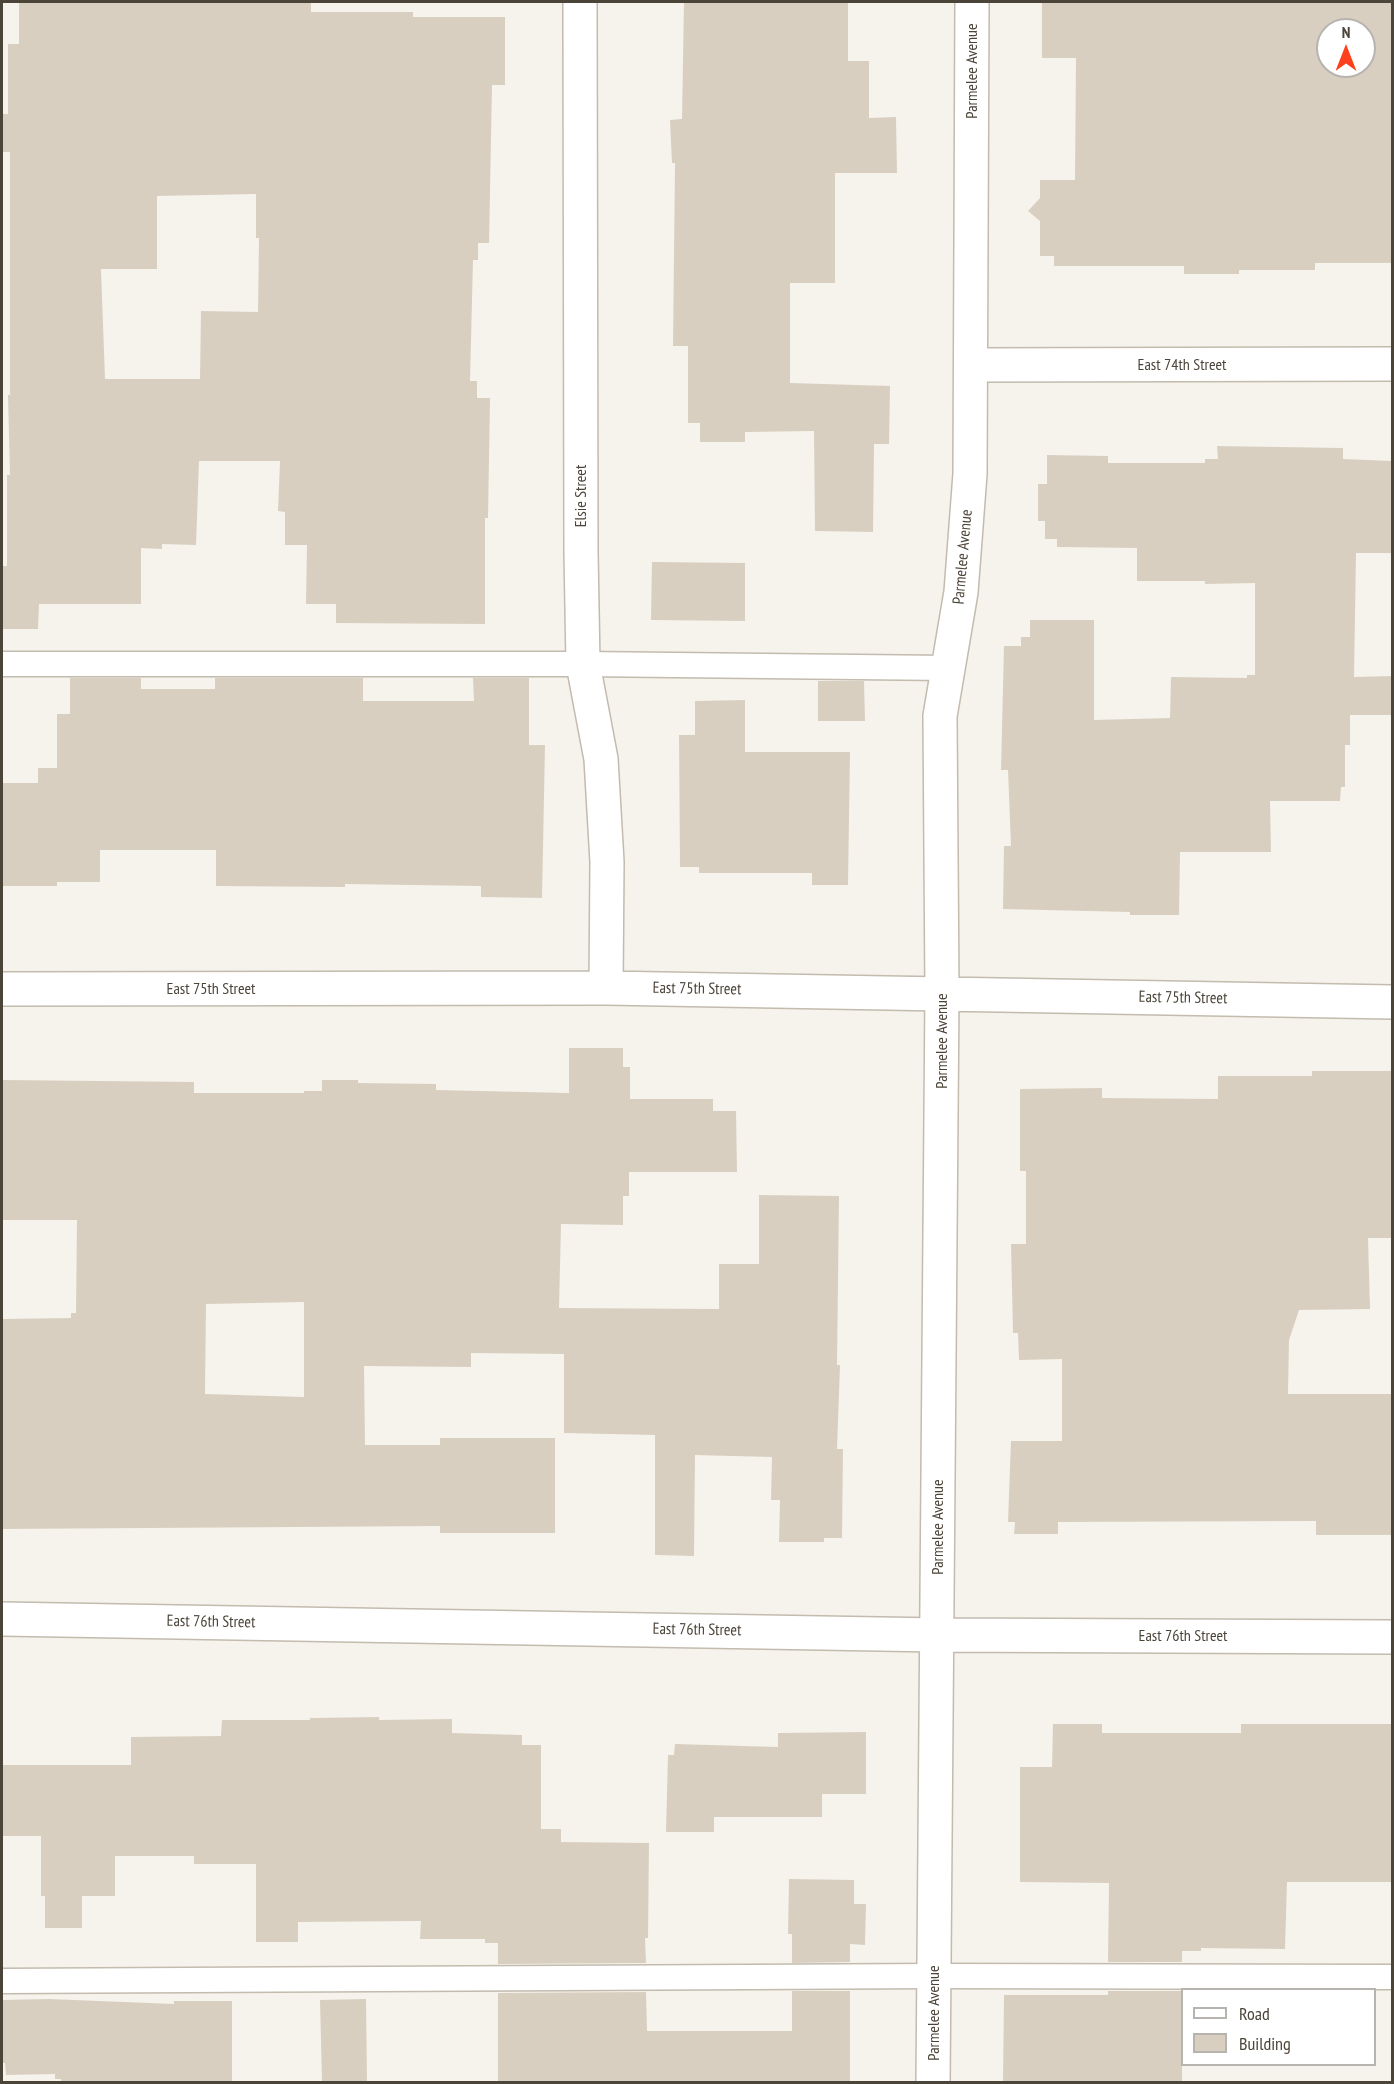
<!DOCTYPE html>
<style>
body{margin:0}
#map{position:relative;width:1394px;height:2084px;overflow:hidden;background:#f6f3ec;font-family:"PT Sans Narrow",sans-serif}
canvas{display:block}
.frame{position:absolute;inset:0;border:3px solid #4b4439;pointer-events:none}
.legend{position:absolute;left:1181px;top:1988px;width:195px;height:78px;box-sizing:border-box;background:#fff;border:2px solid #b7b4b0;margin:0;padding:8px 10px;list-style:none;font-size:18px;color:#4b4439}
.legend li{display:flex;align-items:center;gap:12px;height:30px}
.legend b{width:30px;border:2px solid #b7b4b0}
.north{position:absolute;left:1316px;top:18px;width:60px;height:60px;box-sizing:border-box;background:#fff;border:2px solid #b7b4b0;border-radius:50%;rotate:0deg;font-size:16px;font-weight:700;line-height:24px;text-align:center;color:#4b4439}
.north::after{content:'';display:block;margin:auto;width:21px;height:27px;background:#fc3f1d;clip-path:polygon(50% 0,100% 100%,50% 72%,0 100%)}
</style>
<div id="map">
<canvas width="1394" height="2084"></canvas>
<div class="frame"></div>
<ul class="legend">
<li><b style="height:8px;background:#fff"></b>Road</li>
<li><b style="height:16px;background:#d8cfc1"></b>Building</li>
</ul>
<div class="north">N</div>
</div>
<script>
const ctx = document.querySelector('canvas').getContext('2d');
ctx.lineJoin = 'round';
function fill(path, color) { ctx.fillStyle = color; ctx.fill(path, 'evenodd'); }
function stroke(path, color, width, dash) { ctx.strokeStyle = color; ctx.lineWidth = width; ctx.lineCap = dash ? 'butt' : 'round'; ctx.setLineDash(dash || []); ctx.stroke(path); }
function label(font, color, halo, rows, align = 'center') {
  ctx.font = font + ' "PT Sans Narrow",sans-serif'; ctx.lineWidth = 5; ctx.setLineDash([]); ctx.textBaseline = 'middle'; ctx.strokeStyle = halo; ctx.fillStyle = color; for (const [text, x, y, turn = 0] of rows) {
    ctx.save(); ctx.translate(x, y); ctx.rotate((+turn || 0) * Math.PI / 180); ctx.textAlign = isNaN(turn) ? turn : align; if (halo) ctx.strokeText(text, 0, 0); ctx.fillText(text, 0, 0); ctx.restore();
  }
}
const building = new Path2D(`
 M19,2H311V12H413V17H505V85H492L489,243H478V260H473L470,381H477V398H490L488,518H485V624L336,623V604H306L307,545H285V512L278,511L280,461H199L196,545L162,544V549L141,548V604H39L38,629H2V566H7V475H10L8,395H10V152H2V114H8V44H19ZM256,194V238H259L258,312L201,311L200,379H105L101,269H157V196Z
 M684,2H848V61H869V118L896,117L897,173H835V283H790V383L890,386L889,444H874L873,532L815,531L814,431L745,432V442H700V423H688V346H673L675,163H672L670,120L682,119Z
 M1042,2H1392V263H1315V270H1239V274H1184V266H1054V256H1040V221L1028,211L1040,198V180H1075L1076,58H1042ZM1328,30H1364V66H1328Z
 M1217,446L1343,448V459L1392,461V553H1356L1354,677L1392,676V715H1350V745H1345V787H1341L1340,801H1270L1271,852H1180L1179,915H1130V912L1003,909L1004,846H1011L1008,770H1001L1004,646H1021V637H1030V620H1094V720L1170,718L1171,677L1247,678V675H1255V583L1205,584V581H1137V548L1057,547V539H1045V521H1038V484H1047V455L1108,456V463H1205V459H1218Z
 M652,562L745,563V621L651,620Z
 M70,678H141V689H215V678H363V701H474L473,678H529V745H545L542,898L481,897V886L345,884V887L216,886V850H100V882H57V886H2V783H38V768H57V714H70Z
 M818,681H864L865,721H818Z
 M745,700V752H850L848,885H812V873H699V867H680L679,735H695V701Z
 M569,1048H623V1067H630V1099H713V1111H736L737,1172H629V1196H623V1225L561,1224L559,1308L719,1309V1264H759V1195L839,1196L837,1365H840L837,1449H843L842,1538H824V1542H779L780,1500H771L772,1457L695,1455L694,1556L655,1555V1435L564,1433V1354L471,1353V1367L364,1366L365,1445H440V1438H555V1533H440V1526L2,1529V1319L71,1318V1313H76L77,1220H2V1080L194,1082V1093H304V1091H322V1080H358V1083L436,1084V1090L569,1093ZM304,1302V1397L205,1394L206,1304Z
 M1312,1071H1392V1238H1368L1370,1309L1299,1310L1289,1340L1288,1394H1392V1535H1316V1521L1058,1522V1534H1014L1015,1522H1008L1011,1441H1062V1359L1019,1360L1018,1333H1013L1011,1244H1026V1171H1020V1089L1102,1088V1098L1218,1099V1076H1312Z
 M379,1717V1720L452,1719V1733L522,1735V1745H541V1829H561V1842L649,1843L648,1938H645L646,1963L498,1964V1943H485V1939H420L421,1921L298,1922V1942H256V1864H194V1856H115V1896H82V1928H45V1896H41V1836H2V1765H131V1737L221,1736L222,1720H310V1718Z
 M1053,1724H1102V1733H1241V1724H1392V1882H1287L1285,1949L1201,1948V1951H1182V1962H1108L1109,1883L1020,1882V1767H1052Z
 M866,1732V1794H822V1817H714V1832H666L668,1755H674L675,1744L778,1747V1733Z
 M789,1879L854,1880V1904H866L865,1945L850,1944V1962L792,1963V1934H788Z
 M792,1991H850V2081L498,2082V1993L646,1992L647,2031H792Z
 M1108,1991H1182V2082H1003L1004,1995H1108Z
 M49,1999L174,2004V2001H232V2082H61V2079H55V2074L6,2075L5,2063H2V2000Z
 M366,1999L367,2082H322L320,2000Z`);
const service = new Path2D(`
 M2,664H583L948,668
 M2,1981L934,1976L1392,1977`);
const minor = new Path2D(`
 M580,2L581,552L583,664L601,759L607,862L606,988
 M971,365L1392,364
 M2,989L606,988L1392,1002
 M2,1619L938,1635L1392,1637
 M933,2082L942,993L940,716L961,592L970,474L972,2`);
const streetNames = [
 ["Parmelee Avenue",972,71,-90],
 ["East 74th Street",1182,365],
 ["Elsie Street",581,496,-90],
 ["Parmelee Avenue",963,557,-85],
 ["East 75th Street",211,989],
 ["East 75th Street",697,989,1],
 ["East 75th Street",1183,998,1],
 ["Parmelee Avenue",942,1041,-90],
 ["Parmelee Avenue",938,1527,-90],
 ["East 76th Street",211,1622,1],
 ["East 76th Street",697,1630,1],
 ["East 76th Street",1183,1636],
 ["Parmelee Avenue",934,2013,-90]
];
fill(building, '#d8cfc1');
stroke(service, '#c2bbae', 27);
stroke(minor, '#c2bbae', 36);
stroke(service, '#fff', 24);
stroke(minor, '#fff', 33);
label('16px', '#4b4439', '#fff', streetNames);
</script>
